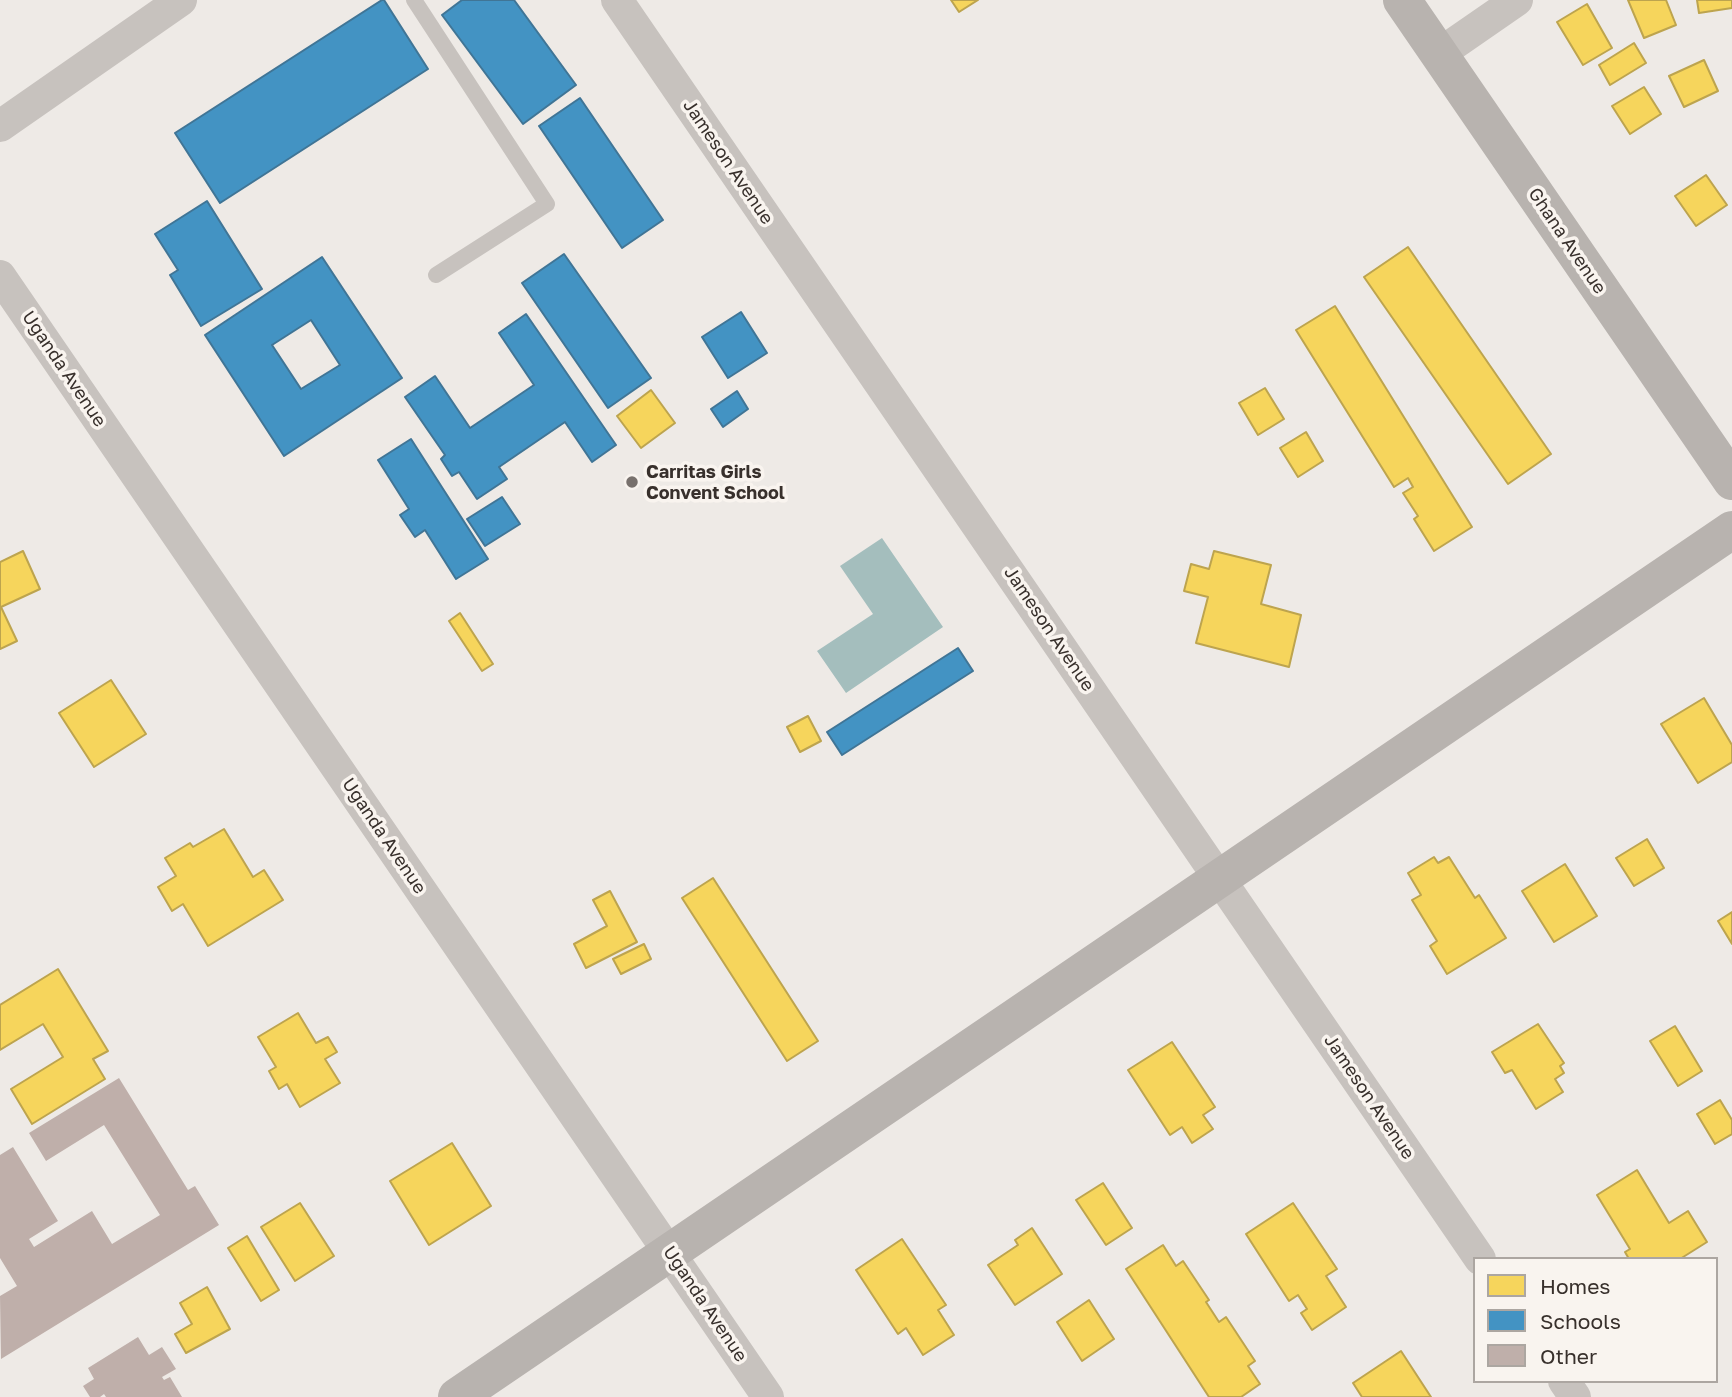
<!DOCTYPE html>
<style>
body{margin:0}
#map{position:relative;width:1732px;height:1397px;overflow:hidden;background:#eeeae6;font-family:"Golos Text",sans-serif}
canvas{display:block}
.legend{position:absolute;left:1473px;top:1257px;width:245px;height:126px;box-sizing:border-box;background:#f9f4ef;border:2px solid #aca6a1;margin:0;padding:9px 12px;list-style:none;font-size:21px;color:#38302c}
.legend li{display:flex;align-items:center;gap:14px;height:35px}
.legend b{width:35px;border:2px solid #aca6a1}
</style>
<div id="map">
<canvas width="1732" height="1397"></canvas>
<ul class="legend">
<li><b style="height:19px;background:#f6d55c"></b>Homes</li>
<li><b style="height:19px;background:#4393c3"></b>Schools</li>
<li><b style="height:19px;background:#bfafaa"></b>Other</li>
</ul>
</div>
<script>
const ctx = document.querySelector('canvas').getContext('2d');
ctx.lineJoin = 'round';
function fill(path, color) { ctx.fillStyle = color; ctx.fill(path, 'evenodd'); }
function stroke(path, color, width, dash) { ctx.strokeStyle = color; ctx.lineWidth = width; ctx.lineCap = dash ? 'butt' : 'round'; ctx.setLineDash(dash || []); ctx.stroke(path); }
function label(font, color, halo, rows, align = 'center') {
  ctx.font = font + ' "Golos Text",sans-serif'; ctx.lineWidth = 7; ctx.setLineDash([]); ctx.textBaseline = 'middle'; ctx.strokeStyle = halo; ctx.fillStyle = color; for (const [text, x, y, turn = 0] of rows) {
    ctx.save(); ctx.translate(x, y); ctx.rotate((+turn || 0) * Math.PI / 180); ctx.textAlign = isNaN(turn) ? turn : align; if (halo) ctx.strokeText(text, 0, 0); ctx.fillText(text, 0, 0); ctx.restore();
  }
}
const water = new Path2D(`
 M882,538L943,627L846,693L817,651L873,614L840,566Z`);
const homes = new Path2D(`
 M951,0H978L959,12Z
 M1628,0H1666L1676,25L1644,38Z
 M1697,0H1732V8L1699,13Z
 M1587,4L1612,48L1583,65L1557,22Z
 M1634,43L1646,63L1610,85L1599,65Z
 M1704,60L1718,91L1684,107L1669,76Z
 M1644,87L1661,114L1630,134L1612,106Z
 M1706,175L1727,205L1696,226L1675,196Z
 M1408,247L1551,454L1508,484L1364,277Z
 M1335,306L1472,527L1434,551L1414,519L1418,516L1403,493L1413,487L1408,478L1394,487L1296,330Z
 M1265,388L1284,419L1258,435L1239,403Z
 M651,390L675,423L641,448L617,416Z
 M1306,432L1323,461L1298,477L1280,448Z
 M23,551L40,589L1,607L17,641L0,649V562Z
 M1214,551L1271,565L1261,604L1301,615L1289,667L1196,643L1208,597L1184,591L1191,564L1209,569Z
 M460,613L493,664L482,671L449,621Z
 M111,680L146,734L94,767L59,713Z
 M1704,698L1732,745V762L1698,783L1661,724Z
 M808,716L821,741L800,752L787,727Z
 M224,829L253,877L264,870L283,900L208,946L183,904L172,911L158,887L176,876L165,858L190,843L193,847Z
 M1647,839L1664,868L1634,886L1616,858Z
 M1434,857L1438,863L1449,857L1475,898L1479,895L1506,938L1447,974L1430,946L1437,941L1412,900L1421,895L1408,873Z
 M1565,864L1597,916L1554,942L1522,891Z
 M713,878L818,1041L787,1061L682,898Z
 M610,891L637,942L586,968L574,944L607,926L593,900Z
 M1732,912V944L1718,921Z
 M644,944L651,959L621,974L613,959Z
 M58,969L108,1051L93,1059L105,1079L32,1124L11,1089L63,1057L43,1024L0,1050V1005Z
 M298,1013L316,1043L328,1037L337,1052L325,1059L340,1083L300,1107L287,1084L279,1089L269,1071L276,1067L258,1037Z
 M1538,1024L1564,1063L1560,1066L1564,1073L1555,1079L1563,1092L1536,1109L1512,1070L1505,1073L1492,1052Z
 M1675,1026L1702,1071L1678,1086L1650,1041Z
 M1172,1042L1215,1107L1203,1115L1213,1129L1192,1143L1182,1127L1170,1135L1128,1070Z
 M1720,1100L1732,1120V1134L1715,1144L1697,1114Z
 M452,1143L491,1206L429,1245L390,1181Z
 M1637,1170L1669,1223L1688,1211L1707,1242L1680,1259H1629L1625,1252L1630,1249L1597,1195Z
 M1103,1183L1132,1228L1106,1245L1076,1200Z
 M300,1203L334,1256L295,1281L261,1227Z
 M1293,1203L1337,1269L1326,1276L1346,1307L1312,1330L1301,1313L1307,1309L1298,1295L1289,1301L1246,1234Z
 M1032,1228L1062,1274L1015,1305L988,1265L1018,1245L1015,1240Z
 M247,1236L279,1290L261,1301L228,1248Z
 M902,1239L946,1305L938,1310L954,1335L923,1355L906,1328L898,1334L856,1270Z
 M1163,1245L1176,1266L1183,1261L1209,1300L1206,1302L1219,1322L1226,1317L1255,1361L1248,1366L1260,1384L1241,1397H1209L1126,1269Z
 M207,1287L230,1329L186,1353L175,1334L192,1324L180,1303Z
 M1089,1300L1114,1339L1082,1361L1057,1322Z
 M1401,1351L1431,1397H1362L1353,1383Z`);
const schools = new Path2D(`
 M382,0H384L428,69L220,203L175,133Z
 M462,0H514L576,85L523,124L442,15Z
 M580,98L663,220L622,248L539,126Z
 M207,201L262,289L201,326L170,275L178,270L155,234Z
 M564,254L651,378L608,408L522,283Z
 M322,257L402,378L284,456L205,335ZM311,320L340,365L301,389L272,345Z
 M741,312L767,353L728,378L702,337Z
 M526,314L616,445L592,462L565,422L499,467L507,479L477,499L459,472L452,476L441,459L445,455L405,397L435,376L470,428L534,385L499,333Z
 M737,391L748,409L723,427L711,409Z
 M411,439L488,559L456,579L425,530L415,537L400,515L409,509L378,460Z
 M502,497L520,524L485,546L467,519Z
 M958,648L973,671L842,755L827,732Z`);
const building = new Path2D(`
 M119,1078L188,1190L195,1186L219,1225L1,1359L0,1296L17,1286L0,1258V1155L13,1147L58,1221L29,1239L34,1247L92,1211L112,1244L160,1215L104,1125L46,1161L29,1133Z
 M138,1337L149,1355L162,1347L176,1369L162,1377L164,1380L170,1377L182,1397H106L104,1394L100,1397H90L83,1386L94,1379L88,1368Z`);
const service = new Path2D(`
 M414,0L547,204L436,275`);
const minor = new Path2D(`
 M617,0L1480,1259
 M1439,54L1517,0
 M0,126L181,0
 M0,276L768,1397
 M1564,1381L1575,1397`);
const secondary = new Path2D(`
 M1402,0L1732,481
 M457,1397L1732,530`);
const markers = [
 [632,482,7,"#78716d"]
];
const streetNames = [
 ["Jameson Avenue",728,162,56],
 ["Ghana Avenue",1567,241,56],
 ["Uganda Avenue",64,369,56],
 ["Jameson Avenue",1049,629,56],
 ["Uganda Avenue",384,836,56],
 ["Jameson Avenue",1369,1097,56],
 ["Uganda Avenue",705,1304,56]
];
const poiNames = [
 ["Carritas Girls",646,472],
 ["Convent School",646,493]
];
fill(water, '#a4bebd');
fill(homes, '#f6d55c');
stroke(homes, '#bda44e', 2);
fill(schools, '#4393c3');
stroke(schools, '#407596', 2);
fill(building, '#bfafaa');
stroke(service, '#c7c2be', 16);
stroke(minor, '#c7c2be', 32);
stroke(secondary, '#b8b3af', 38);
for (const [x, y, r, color] of markers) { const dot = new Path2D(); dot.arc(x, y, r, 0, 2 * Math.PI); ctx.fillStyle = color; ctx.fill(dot); stroke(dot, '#f9f4ef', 2.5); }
label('18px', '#38302c', '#f9f4ef', streetNames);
label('bold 18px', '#38302c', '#f9f4ef', poiNames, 'left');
</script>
